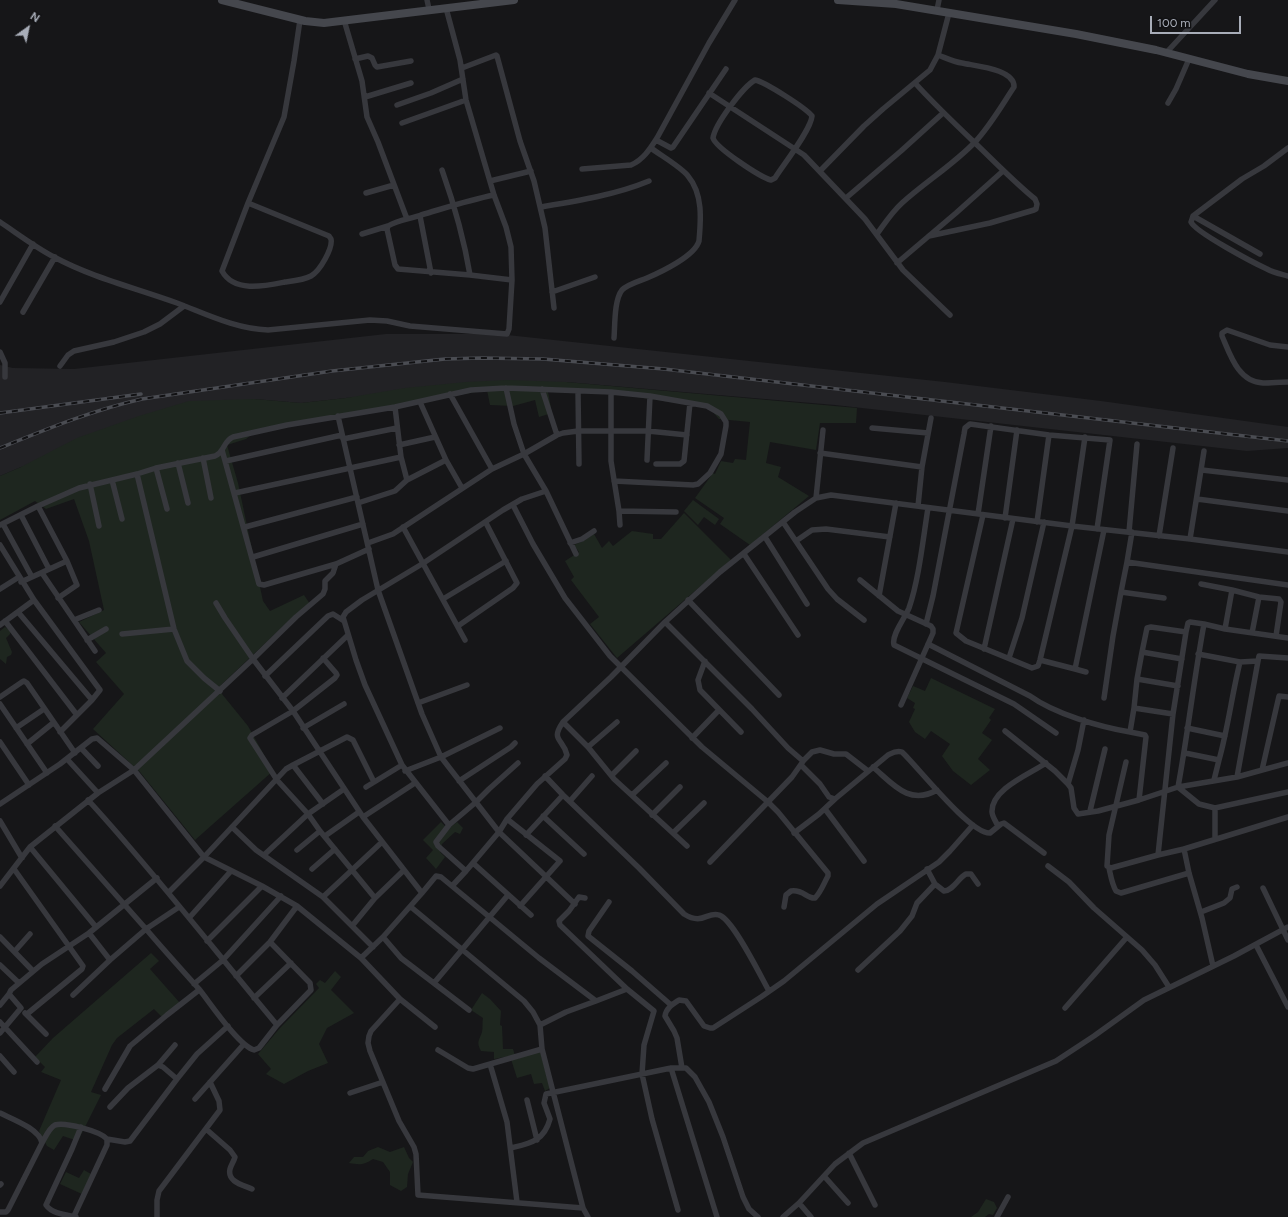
<!DOCTYPE html>
<style>
body{margin:0}
#map{position:relative;width:1288px;height:1217px;overflow:hidden;background:#161618;font-family:Figtree,sans-serif}
canvas{display:block}
.north{position:absolute;left:8px;top:8px;width:40px;height:40px;-webkit-text-stroke:3px #111113;paint-order:stroke;rotate:33deg;font-size:11px;font-weight:700;line-height:16px;text-align:center;color:#a8adb8}
.north::after{content:'';display:block;margin:auto;width:14px;height:18px;background:#a8adb8;clip-path:polygon(50% 0,100% 100%,50% 72%,0 100%)}
.scale{position:absolute;left:1150px;top:16px;width:91px;height:18px;box-sizing:border-box;border:2px solid #a8adb8;border-top:0;padding-left:5px;font-size:12px;line-height:14px;white-space:nowrap;color:#a8adb8;-webkit-text-stroke:3px #111113;paint-order:stroke}
</style>
<div id="map">
<canvas width="1288" height="1217"></canvas>
<div class="north">N</div>
<div class="scale">100 m</div>
</div>
<script>
const ctx = document.querySelector('canvas').getContext('2d');
ctx.lineJoin = 'round';
function fill(path, color) { ctx.fillStyle = color; ctx.fill(path, 'evenodd'); }
function stroke(path, color, width, dash) { ctx.strokeStyle = color; ctx.lineWidth = width; ctx.lineCap = dash ? 'butt' : 'round'; ctx.setLineDash(dash || []); ctx.stroke(path); }
const built = new Path2D(`
 M386,334H498L945,382L1101,401L1288,427V448L1247,451L835,405L566,382L346,398L301,403L254,399L21,467L0,476V365L13,368L74,369Z`);
const green = new Path2D(`
 M507,380L566,382L857,408L856,423H820L816,450L770,442L766,463L781,467L778,477L809,496L750,545L720,524L724,518L695,498L713,473L715,474L721,461L733,463L735,459L746,460L750,422L719,419L711,410L704,407L609,393L548,392L552,413L539,417L535,400L513,406L490,405L487,390L287,426L251,435L246,439L227,445L238,483L263,601L270,611L304,595L310,604L295,615L221,685L222,694L248,726L273,771L195,840L140,772L93,729L124,694L96,662L106,653L79,622L104,610L89,541L74,499L46,509L35,501L0,520V476L21,467L77,438L139,416L189,401L254,399L301,403L346,398L405,388L466,382Z
 M693,500L719,519L715,525L704,517L698,525L684,511Z
 M684,513L731,560L617,658L590,624L599,617L571,580L574,577L565,561L579,552L574,545L583,541L594,534L602,548L609,541L613,546L632,531L653,534V539H661Z
 M5,627L11,631L10,634L6,638L12,652L11,655L7,657L6,664L0,659V631Z
 M931,678L995,709L989,718L991,720L982,733L992,740L978,759L990,770L971,785L953,771L942,756L950,744L931,731L925,739L915,732L909,722L915,709L913,708L915,703L907,698L913,686L925,691Z
 M441,822L448,829L457,822L463,828L460,834L455,832L442,844L440,852L445,857L436,869L426,858L433,850L423,840Z
 M151,953L159,961L150,969L180,1003L162,1017L154,1009L117,1038L112,1045L91,1092L101,1095L78,1141L63,1136L54,1150L47,1146L39,1131L61,1080L41,1072L45,1067L35,1057L53,1038Z
 M335,971L341,977L331,990L354,1013L327,1028L319,1044L328,1063L308,1071L284,1084L266,1074L271,1069L258,1054L280,1028L319,988L316,984L320,980L325,983Z
 M482,993L490,999L501,1011L500,1025L502,1026L503,1049H513L516,1059L540,1051L550,1088L545,1091L542,1083L534,1084L531,1074L517,1078L510,1056L494,1059V1052L481,1051C476,1042 479,1041 482,1032C483,1028 482,1022 483,1018L471,1010Z
 M378,1147L390,1152L404,1147L409,1158L413,1162L408,1174L407,1187L401,1191L390,1185V1172L383,1162L373,1159C364,1165 360,1165 349,1163L354,1157H363L368,1151Z
 M84,1170L91,1174L82,1194L60,1184L66,1172L79,1178Z
 M986,1199L994,1202L997,1208L993,1215L989,1214L985,1217H971L978,1212Z`);
const street = new Path2D(`
 M427,0L429,9
 M937,10L939,0
 M344,20L362,81L367,117L378,142L407,219
 M1166,53L1215,0
 M355,59L368,56L372,58L375,65L377,67L411,61
 M462,68L496,55L497,56L520,141L534,181L545,228L554,308
 M755,80C765,82 806,108 812,116C811,130 783,165 775,178L771,180C760,177 716,148 713,138C715,124 743,87 755,80Z
 M915,83C934,104 954,123 974,142C994,161 1013,181 1035,199L1037,204L1036,209L1034,210L990,223L929,236
 M709,93L804,155L865,219L903,270L950,315
 M365,97L411,83
 M1168,103L1176,89L1189,59
 M397,105L431,93L463,79
 M402,123L466,100
 M656,140L671,148L673,147L726,69
 M1288,148L1264,166L1242,179L1193,216L1191,222C1195,232 1254,263 1267,269C1274,273 1281,274 1288,276
 M582,169L631,165C643,160 650,149 657,138L709,43L735,0
 M442,170C454,204 464,239 470,275
 M820,171L864,126L883,109L930,70L938,55L949,13
 M490,181L531,171
 M366,193L394,185
 M494,195C469,200 445,208 421,215C410,219 398,220 388,226L387,229L395,265L398,269L470,275L512,280
 M846,198L901,151L943,113
 M248,203L329,236L331,239C333,248 320,271 311,276C304,280 293,281 285,282C265,286 234,293 222,271L248,203L284,117L294,61L300,20
 M541,207C577,201 615,195 649,181
 M420,216L431,273
 M1193,216L1260,254
 M0,222C18,234 35,247 54,257C93,278 136,288 177,303C206,314 236,329 268,330L370,320L387,321L410,326L507,334L509,329L512,280L511,247L506,227L494,195L466,100L460,60L446,8
 M362,234L388,226
 M877,234C885,223 892,212 902,203C925,182 953,165 975,142C990,126 1002,105 1014,87C1015,69 975,66 962,63C954,62 946,58 938,55
 M897,263L956,213L1003,171
 M552,292L595,277
 M0,302L33,244
 M23,312L55,257
 M614,338C615,326 614,300 622,290C628,284 640,281 647,278C661,272 695,256 699,241C701,219 703,194 688,176C681,167 660,155 651,148
 M1288,347L1270,345L1227,330L1222,333V336C1230,354 1238,382 1263,383C1271,383 1280,382 1288,382
 M0,352L5,363V377
 M60,366L68,355L74,351L114,342L144,332L160,324L184,306
 M506,388L514,424L524,454L546,491L576,554
 M542,389L557,435
 M578,391L579,464
 M611,392V461L619,511L620,525
 M450,394L492,469
 M420,402L446,460L462,488
 M338,416L378,590L422,714L441,757L499,832L575,904
 M872,428L928,433
 M343,439L397,428
 M399,445L435,437
 M222,450L259,584L264,585L336,564L369,549
 M820,453L922,467
 M203,458L211,498
 M647,460L650,396
 M226,461L342,435
 M178,463L188,503
 M656,464H680L684,461L690,403
 M156,468L167,509
 M1202,470L1288,480
 M137,474L174,629L187,661L204,678L220,691
 M112,480L122,519
 M407,480L446,460
 M90,484L99,526
 M235,493L401,457
 M816,498L823,430
 M1197,499L1288,511
 M358,503L395,491L407,480L401,457L395,407
 M513,505L533,544L565,598L610,656L702,747L768,802L778,812L828,873V876C824,883 821,892 815,898C807,899 803,889 791,891L786,895L784,907
 M38,506L67,561L77,585L58,598
 M918,506L922,467L931,418
 M928,508C923,539 919,579 909,608C905,618 891,635 894,645L1014,704L1056,733
 M619,511L676,512
 M978,514L991,426
 M21,515L49,569
 M983,515L956,633L966,641L1032,668L1038,666L1040,660L1072,526L1190,539L1288,552
 M1005,518L1017,430
 M783,522L828,589L837,599L864,620
 M1037,522L1049,435
 M3,524L32,577
 M0,525L38,506L79,488L137,474L156,468L215,456C225,452 223,441 233,437L287,425L395,407L471,390L506,388L611,392L650,396L707,406L721,414L726,422V426L721,454L710,473L698,484L693,485L614,481
 M245,527L357,497
 M403,527L465,640
 M1129,532L1137,444
 M1132,532L1127,562L1288,585
 M1159,536L1173,448
 M765,537L807,604
 M1190,539L1204,451
 M796,541L812,530L826,529L890,537
 M368,543L393,534L492,469L524,454L557,435L563,433L578,431H648L687,435
 M570,543L582,539L594,531
 M0,545L34,600L100,690L92,700L60,732
 M744,554L798,635
 M253,557L363,524
 M1127,562L1121,592L1164,598
 M42,573L95,651
 M860,580L898,611L931,626L933,629V633L901,705
 M21,582L67,561
 M1201,584L1232,590L1259,597L1279,599L1281,602L1276,636
 M0,589L19,577
 M879,596L896,503
 M443,599L506,561
 M688,600L779,695
 M216,603L225,618L253,659L293,711L363,817L422,893L436,876L441,877L539,958L596,1001L627,989L654,1011L644,1045L642,1074L652,1119L678,1210
 M18,612L92,700
 M74,620L99,610
 M5,621L77,715
 M665,622L752,709L788,748L803,761
 M926,624L933,596L964,434L965,428L970,424L1049,435L1110,440L1097,529
 M0,625L34,600
 M458,626L513,588L517,583L486,523
 M1225,629L1232,590
 M1252,633L1259,597
 M122,634L174,629
 M1288,638L1225,629L1204,624C1194,678 1188,733 1178,787L1199,804L1215,808L1288,792
 M87,640L106,629
 M928,644L1030,696C1055,714 1100,727 1130,732L1134,708L1173,714L1186,632
 M984,649L1013,519
 M323,658L336,673L337,675L335,678L293,711L252,735L250,738L277,780L308,814L320,831L375,898
 M1009,658L1022,618L1044,522
 M1182,659L1142,652L1147,628L1151,627L1186,632L1188,623L1190,622L1204,624
 M1040,660L1075,669L1104,530
 M705,661L698,680L700,690L741,732
 M1240,662L1258,661L1259,656L1288,658
 M1075,669L1086,672
 M265,676L328,616L333,614L344,621
 M1137,679L1178,686
 M0,697L22,682L24,681L27,683L75,753
 M282,698L348,635
 M1104,698L1113,636L1121,592
 M418,703L467,685
 M0,704L47,773
 M1134,708L1137,679L1142,652
 M1173,714L1158,855L1184,849L1189,873L1202,918L1213,966
 M563,722L588,747L614,779L687,846
 M16,728L44,709
 M303,728L344,704
 M1187,728L1225,736
 M1005,731L1055,771L1068,784L1071,788L1074,808L1078,814L1098,811L1139,800L1178,787L1237,777L1288,763
 M1130,732L1145,735L1146,737L1139,800
 M692,738L719,710
 M0,742L29,785
 M27,744L53,723
 M588,747L617,722
 M81,748L98,766
 M1185,753L1219,760C1228,728 1232,694 1240,662L1198,654
 M67,759L98,793
 M1126,762L1109,835L1107,866L1111,868L1158,855
 M293,765L323,804
 M801,765L820,784L829,797L835,799L888,755C892,753 896,750 902,752C918,767 970,834 990,833L1001,824L1004,823L1044,853
 M873,767C893,784 909,806 937,790
 M1262,770L1279,696L1288,697
 M405,771L441,757L500,728
 M612,775L636,751
 M545,776L563,795L639,868L684,914C703,926 707,911 719,915C733,919 761,977 769,991
 M1237,777L1258,661
 M1214,780L1219,760
 M459,781L511,747L515,743
 M1068,784L1078,750L1084,720
 M366,787L402,765
 M632,795L666,763
 M88,800C155,873 214,950 277,1025
 M570,801L592,776
 M0,804L60,764L92,739L97,738L134,770L204,857L262,886L297,906L361,958L400,999L435,1027
 M1215,808V838
 M825,809L864,861
 M1090,811L1105,749
 M652,815L680,787
 M543,816L584,854
 M363,817L415,783
 M507,819L560,861L520,906
 M0,821L22,858
 M449,825L402,765L365,685L356,660L343,617L346,612L362,600L422,564L503,510L522,499L546,491
 M55,826L146,929L110,960
 M998,826C996,822 992,816 992,812C991,789 1030,774 1046,763
 M232,827L256,850L323,897L373,947
 M673,833L704,803
 M794,833L819,814L835,799
 M526,835L563,795
 M325,836L359,812
 M30,847L96,927
 M1184,849L1288,817
 M297,850L320,831
 M264,855L308,814L344,789
 M710,862L792,777L804,760L812,752L820,750L834,754H846L868,771
 M473,863L531,915
 M1048,866L1069,882L1094,908L1142,950L1155,965L1169,987
 M1109,868C1111,877 1112,884 1116,891L1121,893L1189,873
 M14,869L83,966L82,969L27,1014
 M312,869L335,849
 M927,869L935,884L944,891C954,890 958,878 966,874H971L978,884
 M466,871L438,846L436,842L449,825L475,803L489,789L518,763
 M0,886L30,847L98,793L134,770L253,659L296,617L323,594L325,589V581L333,573L336,564
 M452,886L466,871L499,832L507,819L537,784L565,759L567,755C563,738 550,741 563,722L611,677L665,622L720,572L795,512L816,498L831,495L1072,526L1085,437
 M1263,888L1288,940
 M169,892L204,857L286,769L293,765L347,737L353,740L374,782
 M323,897L382,842
 M585,898L579,897L569,911L559,921L560,925L627,989
 M609,902L589,931L588,936L632,971L671,1005
 M179,907L146,929C163,949 181,969 199,989C211,1004 238,1045 254,1050L259,1048L277,1025L311,990L310,983L270,942
 M411,907L524,1001L533,1012L540,1025L542,1049L583,1208L588,1217
 M1201,912L1224,903L1230,898L1232,889L1237,887
 M189,918L231,871
 M352,926L375,898L403,871
 M0,937L33,971
 M383,937L401,958L469,1010
 M207,941L262,886
 M1256,945L1288,1007
 M15,951L30,934
 M361,958L383,937L422,893
 M0,965L19,983
 M858,970L900,931L912,916L917,903L935,884
 M236,976L270,942L297,906
 M434,983L508,895
 M194,984L223,960L281,896
 M73,995L110,960L89,933
 M254,998L291,963
 M400,999L371,1031L369,1036L368,1043L370,1051L399,1121L414,1147L416,1154L418,1195L583,1208
 M0,1005L9,994
 M1065,1008L1127,937
 M25,1013L46,1034
 M0,1022L37,1062
 M540,1025L566,1012L596,1001
 M0,1033L21,1008L9,994L11,990L42,964L89,933L157,878
 M438,1050L468,1068L473,1069L542,1049
 M0,1056L14,1072
 M490,1064L507,1122L517,1202
 M158,1065L175,1045
 M671,1068L717,1217
 M682,1068L677,1038L674,1031L665,1016C666,1008 673,1004 679,1000L686,1001L704,1026L710,1028H713L761,997L784,981L877,904L939,862L950,851L973,825
 M105,1089L130,1046L167,1015L199,990
 M350,1093L383,1082
 M195,1099L244,1044
 M527,1100L537,1140
 M110,1107L128,1088L158,1065L163,1067L177,1079
 M0,1113C12,1119 40,1129 42,1143L8,1210L6,1212H0
 M206,1129L230,1150L235,1157C234,1161 231,1165 230,1169C227,1182 243,1185 252,1189
 M107,1139L125,1142L130,1141L177,1079L197,1054L228,1026
 M42,1143C45,1138 49,1128 55,1125C65,1122 100,1131 107,1139V1145L74,1216
 M511,1148C531,1143 544,1141 550,1119L544,1103L546,1094L671,1068H686L695,1077L709,1102L723,1137L743,1197L749,1209L758,1217
 M849,1153L875,1205
 M824,1176L848,1203
 M0,1185L1,1184
 M799,1203L811,1217
 M76,1217C67,1215 52,1214 46,1205L72,1149L81,1127
 M157,1217V1200L159,1191L220,1110L219,1101L210,1082
 M783,1217L799,1203L835,1164L863,1143L1056,1061L1094,1036L1144,1000L1234,956L1288,927
 M997,1217L1008,1197`);
const secondary = new Path2D(`
 M222,0L305,21L324,23L514,0
 M838,0L896,4L1076,34L1156,50L1248,74L1288,81`);
const rail = new Path2D(`
 M0,413L141,394
 M0,448C47,429 93,410 142,399L332,371L445,359L481,358L543,359L664,369L1288,441`);
fill(built, '#222225');
fill(green, '#1e261f');
stroke(street, '#37383d', 5.5);
stroke(secondary, '#45474d', 8);
stroke(rail, '#4a4c52', 3.5);
stroke(rail, '#111113', 2, [6]);
</script>
